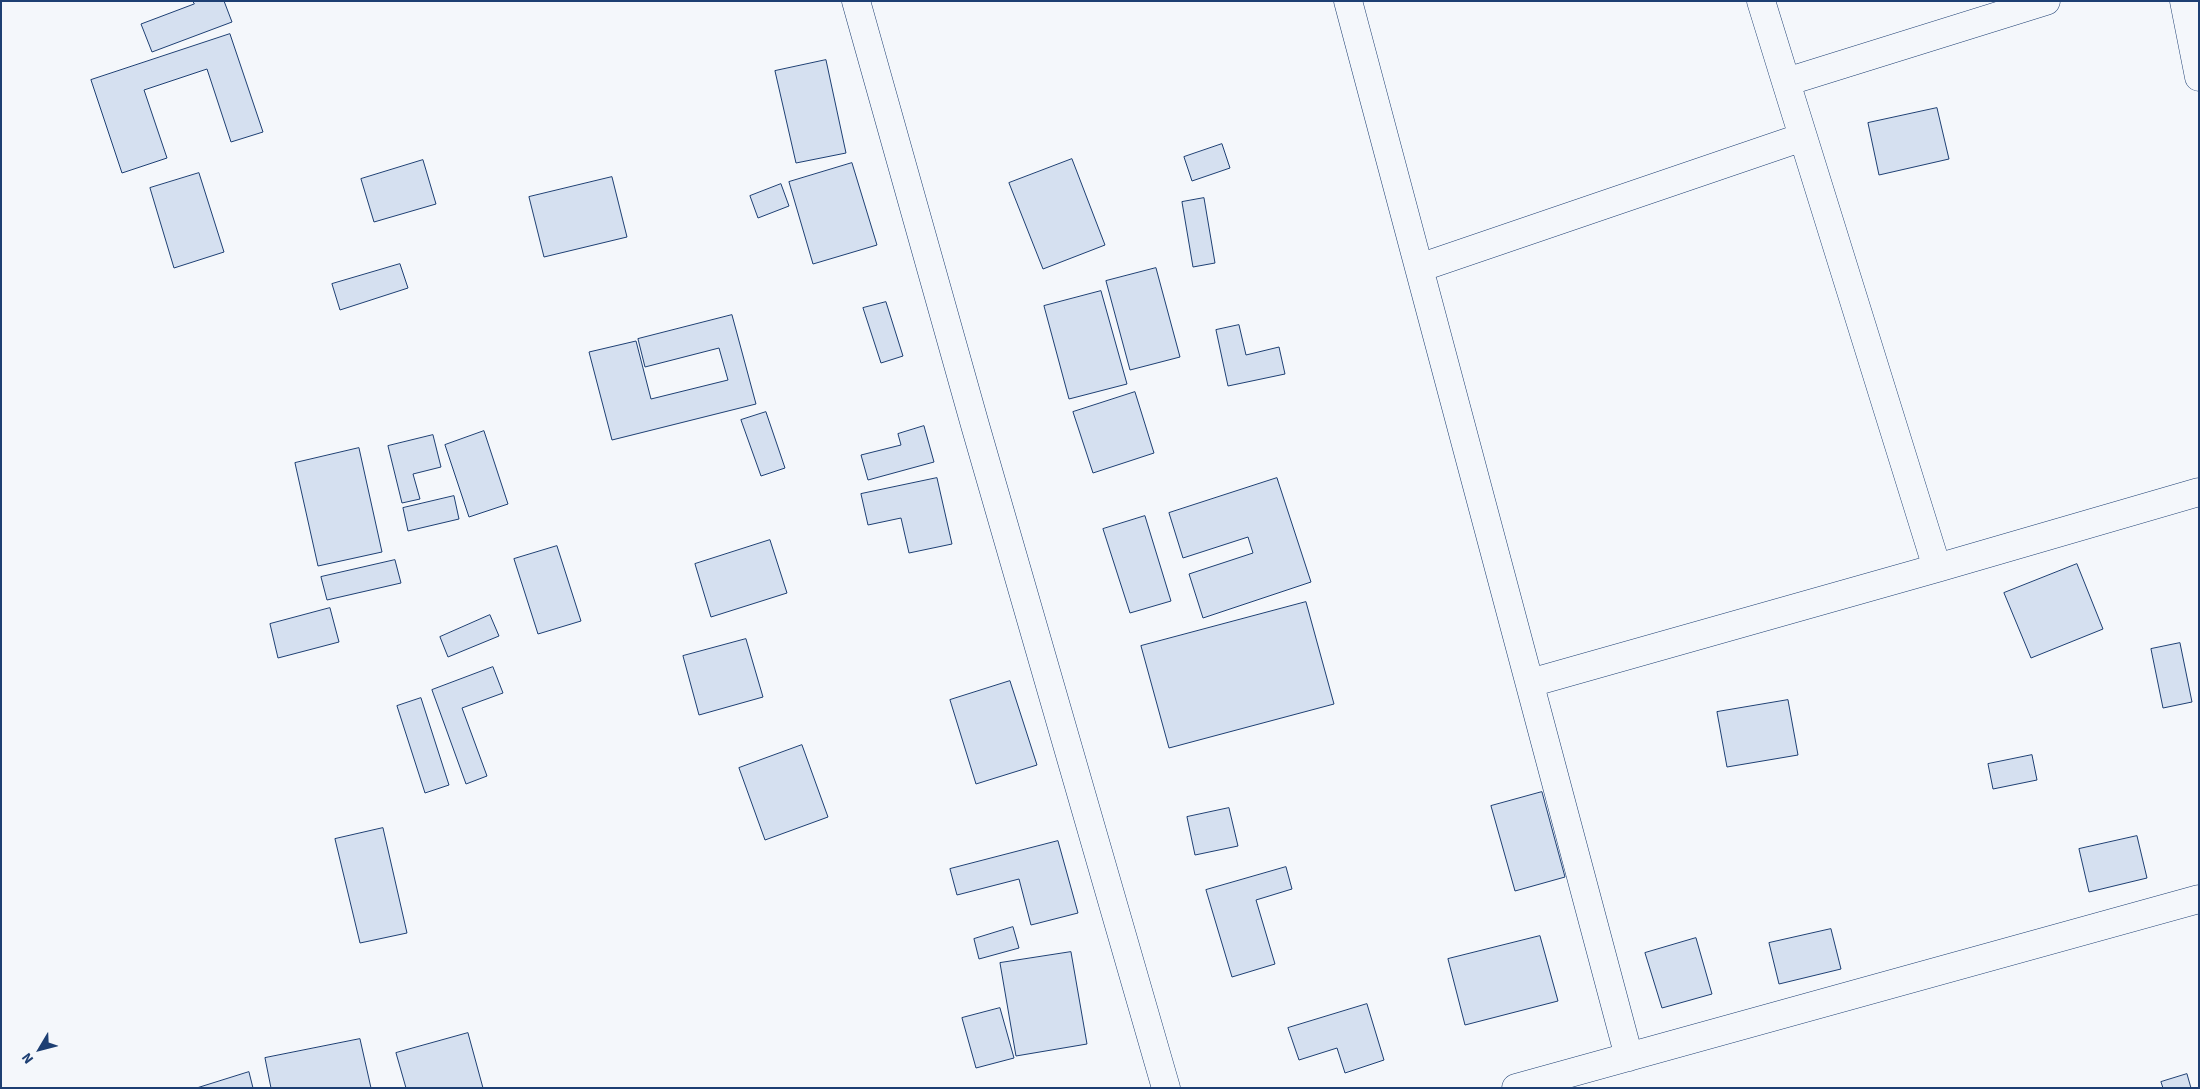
<!DOCTYPE html>
<style>
body{margin:0}
#map{position:relative;width:2200px;height:1089px;overflow:hidden;background:#f4f7fb;font-family:"Source Sans 3",sans-serif}
canvas{display:block}
.frame{position:absolute;inset:0;border:2px solid #1d3f73;pointer-events:none}
.north{position:absolute;left:15px;top:1024px;width:50px;height:50px;-webkit-text-stroke:4px #f4f7fb;paint-order:stroke;rotate:233deg;font-size:14px;font-weight:700;line-height:20px;text-align:center;color:#1d3f73}
.north::after{content:'';display:block;margin:auto;width:18px;height:22px;background:#1d3f73;clip-path:polygon(50% 0,100% 100%,50% 72%,0 100%)}
</style>
<div id="map">
<canvas width="2200" height="1089"></canvas>
<div class="frame"></div>
<div class="north">N</div>
</div>
<script>
const ctx = document.querySelector('canvas').getContext('2d');
ctx.lineJoin = 'round';
function fill(path, color) { ctx.fillStyle = color; ctx.fill(path, 'evenodd'); }
function stroke(path, color, width, dash) { ctx.strokeStyle = color; ctx.lineWidth = width; ctx.lineCap = dash ? 'butt' : 'round'; ctx.setLineDash(dash || []); ctx.stroke(path); }
const building = new Path2D(`
 M193,1H224L232,22L152,52L141,24L194,4Z
 M230,34L263,132L231,142L207,69L144,90L167,158L122,173L91,80Z
 M826,60L846,153L796,163L775,71Z
 M1937,108L1949,159L1879,175L1868,123Z
 M1222,144L1230,168L1192,181L1184,157Z
 M1072,159L1105,245L1043,269L1009,183Z
 M423,160L436,204L374,222L361,179Z
 M852,163L877,245L813,264L789,182Z
 M199,173L224,252L174,268L150,188Z
 M612,177L627,237L544,257L529,197Z
 M781,184L789,206L758,218L750,196Z
 M1204,198L1215,263L1193,267L1182,202Z
 M400,264L408,288L340,310L332,284Z
 M1156,268L1180,357L1130,370L1106,281Z
 M1101,291L1127,384L1069,399L1044,306Z
 M886,302L903,356L881,363L863,308Z
 M732,315L756,404L612,440L589,352L636,341L651,399L728,380L719,348L645,367L638,339Z
 M1239,325L1246,355L1279,347L1285,374L1228,386L1216,330Z
 M1135,392L1154,453L1093,473L1073,412Z
 M766,412L785,468L761,476L741,420Z
 M924,426L934,462L868,480L861,455L901,445L898,434Z
 M484,431L508,504L469,517L445,445Z
 M433,435L441,467L413,474L420,499L402,503L388,446Z
 M359,448L382,552L318,566L295,463Z
 M937,478L952,544L909,553L901,518L868,525L861,494Z
 M1277,478L1311,582L1203,618L1189,574L1253,553L1248,537L1183,558L1169,513Z
 M454,496L459,519L408,531L403,508Z
 M1145,516L1171,601L1130,613L1103,529Z
 M770,540L787,593L711,617L695,564Z
 M557,546L581,621L538,634L514,559Z
 M395,560L401,583L327,600L321,577Z
 M2077,564L2103,629L2031,658L2004,593Z
 M1306,602L1334,704L1169,748L1141,646Z
 M330,608L339,642L278,658L270,624Z
 M490,615L499,636L448,657L440,637Z
 M746,639L763,697L699,715L683,656Z
 M2180,643L2192,702L2163,708L2151,649Z
 M493,667L503,693L462,708L487,776L466,784L432,690Z
 M1010,681L1037,765L976,784L950,700Z
 M421,698L449,785L425,793L397,706Z
 M1788,700L1798,755L1727,767L1717,712Z
 M802,745L828,817L765,840L739,768Z
 M2032,755L2037,780L1993,789L1988,764Z
 M1542,792L1565,877L1515,891L1491,806Z
 M1229,808L1238,846L1195,855L1187,817Z
 M383,828L407,933L360,943L335,839Z
 M2137,836L2147,878L2089,892L2079,849Z
 M1058,841L1078,913L1031,925L1019,879L957,895L950,869Z
 M1286,867L1292,889L1256,900L1275,964L1232,977L1206,890Z
 M1013,927L1019,948L979,959L974,939Z
 M1831,929L1841,969L1779,984L1769,943Z
 M1540,936L1558,1001L1465,1025L1448,959Z
 M1696,938L1712,994L1662,1008L1645,953Z
 M1071,952L1087,1044L1016,1056L1000,963Z
 M1367,1004L1384,1060L1345,1073L1337,1048L1299,1060L1288,1028Z
 M1000,1008L1014,1058L976,1068L962,1018Z
 M468,1033L483,1088H406L396,1053Z
 M360,1039L371,1088H271L265,1058Z
 M249,1072L253,1088H197Z
 M2187,1074L2191,1088H2163L2161,1082Z`);
const street = new Path2D(`
 M1348,1L1629,1057
 M1761,1L1786,82L2046,1
 M2184,1L2199,77
 M1786,82L1937,568L2199,492
 M1419,268L1803,137
 M1530,683L1937,568
 M1516,1088L2199,899`);
const primary = new Path2D(`
 M856,1L975,425L1166,1088`);
fill(building, '#d5e0f0');
stroke(building, '#1d3f73', 1);
stroke(street, '#1d3f73', 29);
stroke(primary, '#1d3f73', 29);
stroke(street, '#f4f7fb', 28);
stroke(primary, '#f4f7fb', 28);
</script>
